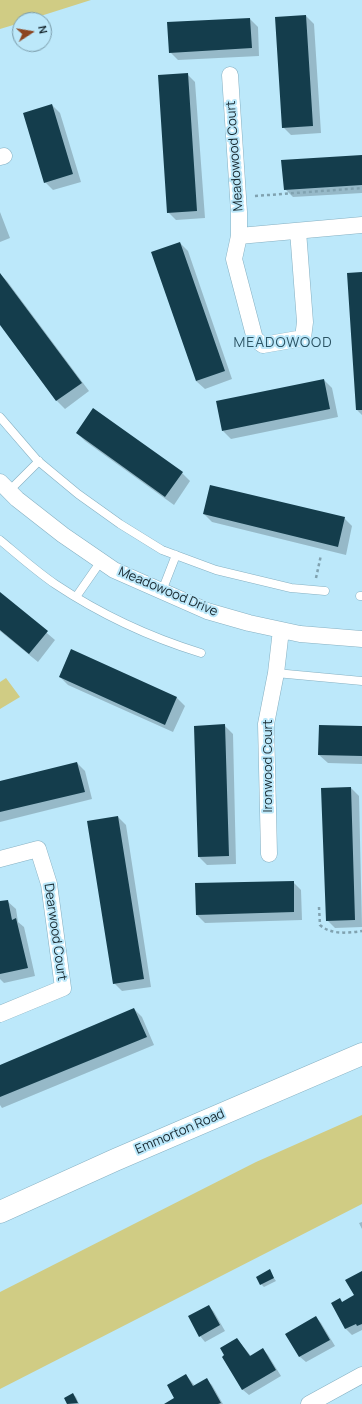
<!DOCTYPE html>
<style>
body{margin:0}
#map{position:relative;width:362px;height:1404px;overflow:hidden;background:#bce8fa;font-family:Manrope,sans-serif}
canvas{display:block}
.north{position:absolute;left:12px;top:12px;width:40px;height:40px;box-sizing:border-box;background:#bce8fa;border:1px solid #7a9ba9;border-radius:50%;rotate:78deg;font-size:11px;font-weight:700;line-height:16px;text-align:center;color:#17282f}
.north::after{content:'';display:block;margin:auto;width:14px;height:18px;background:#8c4521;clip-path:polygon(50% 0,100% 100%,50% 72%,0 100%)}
</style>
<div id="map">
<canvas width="362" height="1404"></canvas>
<div class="north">N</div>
</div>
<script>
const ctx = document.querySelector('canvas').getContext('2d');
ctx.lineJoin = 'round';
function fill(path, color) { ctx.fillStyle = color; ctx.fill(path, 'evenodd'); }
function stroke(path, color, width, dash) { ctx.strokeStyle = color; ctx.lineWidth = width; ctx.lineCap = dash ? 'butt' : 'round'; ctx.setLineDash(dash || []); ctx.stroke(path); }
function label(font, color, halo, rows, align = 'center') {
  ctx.font = font + ' Manrope,sans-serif'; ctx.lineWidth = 4; ctx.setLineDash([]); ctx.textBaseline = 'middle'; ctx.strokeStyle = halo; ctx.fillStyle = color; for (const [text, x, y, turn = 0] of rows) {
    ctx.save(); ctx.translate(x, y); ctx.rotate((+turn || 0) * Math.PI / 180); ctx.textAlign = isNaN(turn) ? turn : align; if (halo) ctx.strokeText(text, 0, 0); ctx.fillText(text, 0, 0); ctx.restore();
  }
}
const green = new Path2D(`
 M0,0H91L28,20H20V23L0,29Z
 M6,678L20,697L0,709V682Z
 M362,1115V1204L0,1389V1292L256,1162Z`);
const shadow = new Path2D(`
 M306,16L314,24L321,133L291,135L283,127Z
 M250,19L258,27L259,56L178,60L170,52Z
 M187,74L195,82L205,218L176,220L168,212Z
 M52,105L60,113L81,182L53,190L45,182Z
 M362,156V193L293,197L285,189Z
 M0,212L10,238L0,242Z
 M180,243L188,251L232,379L205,389L196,381Z
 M362,273V415L357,410Z
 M0,274L7,281L89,391L65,409L57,401L0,323Z
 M324,380L332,388L338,417L231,439L223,431Z
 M94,409L182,473L190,481L174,505L85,441L77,433Z
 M204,514L344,518L352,526L346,555L212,522Z
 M0,593L55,640L38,662L0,631Z
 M60,677L177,698L185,706L173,732L68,685Z
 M224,725L233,734L236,864L207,865L199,857Z
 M362,727V764L328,763L319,755Z
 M77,763L85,771L92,799L0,822V782Z
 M351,788L359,796L362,927L335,928L327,920Z
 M118,817L126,825L151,987L122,991L114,983Z
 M293,882L301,890L302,920L205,923L197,915Z
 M7,901L16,909L18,922L24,927L35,976L4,983L0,979V902Z
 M134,1009L142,1017L154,1045L2,1108L0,1105V1066Z
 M362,1222V1229L359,1223Z
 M269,1271L276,1281L264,1287L261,1284Z
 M362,1272V1330L352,1335L346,1329L333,1303L340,1300L343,1303L355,1296Z
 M209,1306L214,1312L225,1331L205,1342L200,1336Z
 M316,1317L321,1323L335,1346L306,1362L300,1357L287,1335Z
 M237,1339L251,1356L263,1349L268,1355L281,1376L249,1395L243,1390L224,1357Z
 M186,1375L195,1386L207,1380L212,1385L223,1404H166L176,1399Z
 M73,1394L76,1397L79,1404H68L65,1399Z`);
const building = new Path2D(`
 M306,15L313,126L282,128L275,17Z
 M250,18L252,48L169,53L167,22Z
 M188,73L197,211L167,213L158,75Z
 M52,104L73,174L44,183L23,113Z
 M362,155V185L284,190L281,160Z
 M180,242L225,371L196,381L151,252Z
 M362,272V410H356L347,273Z
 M0,273L82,383L56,401L0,325Z
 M324,379L330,409L222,431L216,401Z
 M93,408L183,472L165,497L76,433Z
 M210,485L345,517L338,547L203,514Z
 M0,592L48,631L29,654L0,630Z
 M71,649L177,697L165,725L59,677Z
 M225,724L229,856L198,857L194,726Z
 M319,725L362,726V756L318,755Z
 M77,762L85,792L0,812V781Z
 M351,787L355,920L326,921L321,788Z
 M118,816L144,979L113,984L87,821Z
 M294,881V912L196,915L195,883Z
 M8,900L12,920L16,918L28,968L0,974V901Z
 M134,1008L147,1037L0,1097V1065Z
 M270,1269L274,1278L260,1285L256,1277Z
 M362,1271V1324L357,1326L356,1324L345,1329L331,1303L340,1298L342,1302L354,1295L345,1280Z
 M209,1305L220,1325L199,1337L188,1316Z
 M316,1316L330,1340L299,1357L285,1334Z
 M237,1338L250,1356L263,1348L276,1370L242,1390L222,1357L224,1355L220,1348Z
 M186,1374L193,1386L207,1378L221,1403L218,1404H164L174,1398L167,1385Z
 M73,1393L78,1403L67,1404L64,1398Z`);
const path = new Path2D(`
 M255,196L362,188
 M316,578L321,555
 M319,907L320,925C331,935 348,933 362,931`);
const service = new Path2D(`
 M0,417L37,460L78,494L120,524L162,550L216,570L291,588L325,591
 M9,491L39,461
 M0,540C18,555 36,571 55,584C100,614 149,637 201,653
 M162,591L176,555
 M360,596H362
 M76,597L101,561
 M276,673L362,681`);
const minor = new Path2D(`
 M230,75L239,212V236L234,259L255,339L263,345L303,338L305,322L298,231
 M0,157L4,156
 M239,236L362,225
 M0,482L17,499L63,535L114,570L207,611L249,623L300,634L362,639
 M269,854L266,724L276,673L281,630
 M0,859L38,849L49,884L63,988L0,1014
 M309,1404L362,1375`);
const secondary = new Path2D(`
 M0,1212L115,1160L362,1054`);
const streetNames = [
 ["Meadowood Court",235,156,-94],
 ["Meadowood Drive",168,592,23],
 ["Ironwood Court",268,766,-90],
 ["Dearwood Court",55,932,82],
 ["Emmorton Road",180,1132,-23]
];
const neighbourhoodNames = [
 ["MEADOWOOD",283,343]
];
fill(green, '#d0cc84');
fill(shadow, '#0003');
fill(building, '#143d4c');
stroke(service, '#86b0c2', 9);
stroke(minor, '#86b0c2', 17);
stroke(secondary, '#86b0c2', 23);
stroke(path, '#80a2b0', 2.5, [3, 3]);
stroke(service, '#fff', 8);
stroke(minor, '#fff', 16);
stroke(secondary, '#fff', 22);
label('13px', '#17282f', '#bce8fa', streetNames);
ctx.letterSpacing = '1px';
label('14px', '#2c5464', '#bce8fa', neighbourhoodNames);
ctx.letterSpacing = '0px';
</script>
